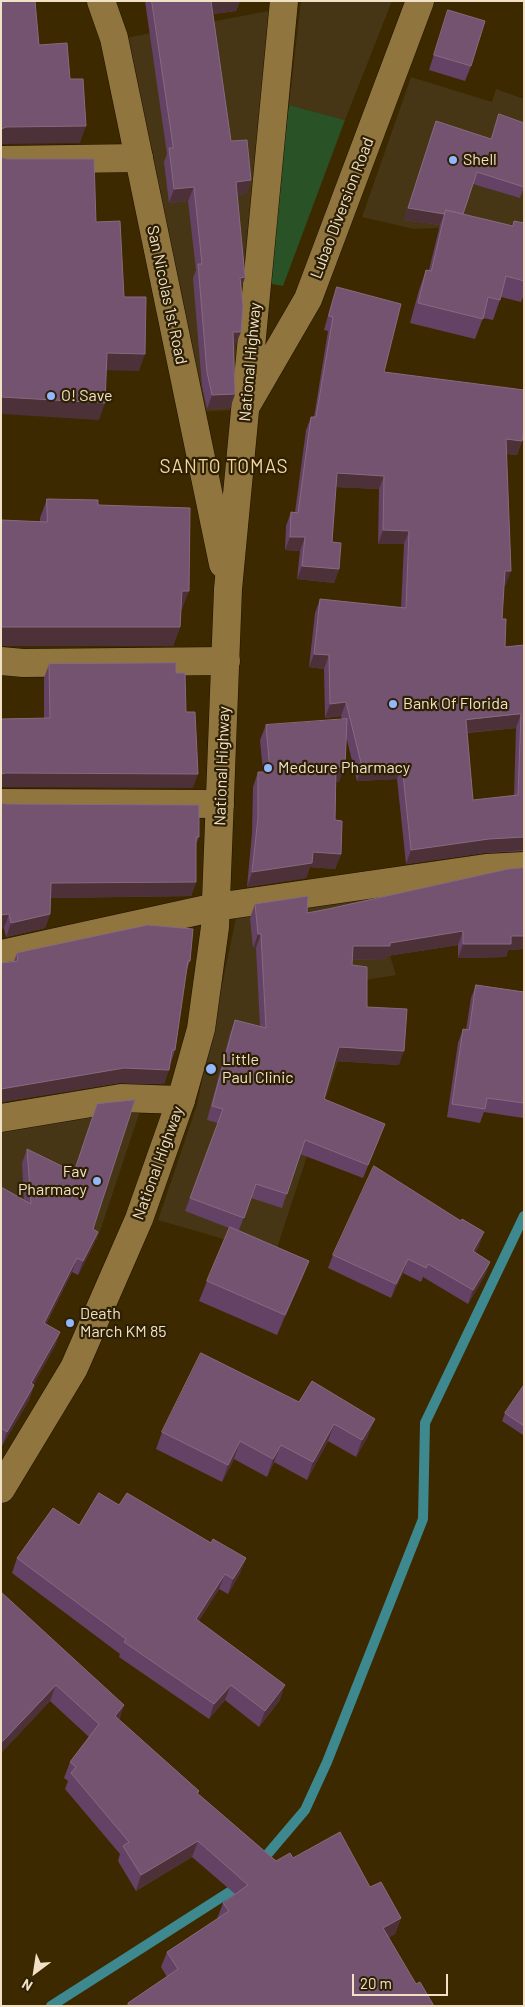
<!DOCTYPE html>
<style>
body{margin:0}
#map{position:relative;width:525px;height:2007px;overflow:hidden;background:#3c2900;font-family:Barlow,sans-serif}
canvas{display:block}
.frame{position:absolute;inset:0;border:2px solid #f1e2c7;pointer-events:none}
.north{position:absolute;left:10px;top:1947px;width:50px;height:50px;-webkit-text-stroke:4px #2e2004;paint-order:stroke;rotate:211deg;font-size:14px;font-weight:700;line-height:20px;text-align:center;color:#f1e2c7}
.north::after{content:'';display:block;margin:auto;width:18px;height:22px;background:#f1e2c7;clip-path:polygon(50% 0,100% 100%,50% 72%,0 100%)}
.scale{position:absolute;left:352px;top:1974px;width:96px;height:22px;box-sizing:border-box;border:2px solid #f1e2c7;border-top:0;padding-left:6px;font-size:15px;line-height:18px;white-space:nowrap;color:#f1e2c7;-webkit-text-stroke:4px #2e2004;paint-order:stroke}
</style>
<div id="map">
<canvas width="525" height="2007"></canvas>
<div class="frame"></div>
<div class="north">N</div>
<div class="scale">20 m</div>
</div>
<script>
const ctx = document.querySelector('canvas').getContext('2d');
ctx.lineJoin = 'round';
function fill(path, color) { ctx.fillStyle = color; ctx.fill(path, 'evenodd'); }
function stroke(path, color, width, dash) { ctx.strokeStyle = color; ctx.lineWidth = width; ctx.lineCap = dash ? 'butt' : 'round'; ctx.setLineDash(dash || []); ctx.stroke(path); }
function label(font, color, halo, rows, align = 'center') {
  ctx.font = font + ' Barlow,sans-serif'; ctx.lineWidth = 4.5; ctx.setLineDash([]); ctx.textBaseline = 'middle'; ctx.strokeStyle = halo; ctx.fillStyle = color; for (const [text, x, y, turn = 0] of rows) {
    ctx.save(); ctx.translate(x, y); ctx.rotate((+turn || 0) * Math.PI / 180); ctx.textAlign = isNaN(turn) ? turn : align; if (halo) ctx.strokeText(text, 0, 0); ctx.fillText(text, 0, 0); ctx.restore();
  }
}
const built = new Path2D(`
 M301,1H392L345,120L289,105Z
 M269,11L236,406L235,410L197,412L125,38Z
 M411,77L492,102L496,89L524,99V224L414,229L362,217Z
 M370,892L396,975L323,987L341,1052L275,1254L158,1220L197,1105L237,913Z
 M142,1105L97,1240L1,1195V1132Z`);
const green = new Path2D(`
 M289,105L345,120L283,286L267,283Z`);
const stream = new Path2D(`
 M260,1863L305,1810L327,1762L423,1519L425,1423L524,1216
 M51,2006L242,1884`);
const minor = new Path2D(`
 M1,160L139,158
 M1,661L23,663L226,661
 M1,803L220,804
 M1,954L216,907L486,868L524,866
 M1,1118L121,1098L181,1100`);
const tertiary = new Path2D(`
 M246,406L308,299L420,1`);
const secondary = new Path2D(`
 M101,1L114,38L223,564
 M1,1489L74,1368L139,1219L181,1100L201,1029L215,927L228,589L284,1`);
const wall = new Path2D(`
 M145,1H240L236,11L213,14L231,141L251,180L246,194L237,195L245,277L241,287L235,346H233L235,394L230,408L207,409L202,386L193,278L196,270L188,201L169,203L164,162L167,154Z
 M448,10L471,66L465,81L429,70Z
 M499,114L524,187L520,198L473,184L463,214L512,226L514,221L524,223V295L521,302L501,297L493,320L483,318L475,339L410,323L419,290L426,270H429L440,225L404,220L436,121L491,139Z
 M337,287L384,372L522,441L517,455L507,454L506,585H504L502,619L505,647L524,645V851L484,853L406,864L397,779L357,781L346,736L339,782H336L335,820L341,854L335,869L310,867L306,878L247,887L252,833L253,787L258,772H263L260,740L266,725L342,720L341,716L325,718L324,669L309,667L315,613L320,599L401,608L404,544H378L379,489L336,487L332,542L339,569L334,583L297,579L300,551L285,550L286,526L291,512H295L306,430L311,417H314L328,331L324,330L332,301ZM516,728L514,796L473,800L467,733Z
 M47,499L98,505L182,610H181L180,627L173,646H1V520L40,522V518Z
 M49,664L176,673L186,712L193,788L44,718V678Z
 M1,803L199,837L196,844V882L191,896L50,898V914L45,928L6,937L4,928L1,929Z
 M524,868V949L508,950L506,957L458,958V945L387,956L385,959L352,960V965L367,1007L399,1065L335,1061L324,1099L380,1137L363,1178L300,1154L282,1208L251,1198L239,1230L309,1261L301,1281L277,1335L199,1301L207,1281L229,1228L185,1211L218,1123L207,1120L230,1034L235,1020L260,1026L256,948H253L250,918L255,904L307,913L328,909Z
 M17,953L190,961L186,972L175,1050L164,1084L119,1083L1,1102V963L14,961Z
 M476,985L524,992V1115L523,1118L484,1112L480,1123L447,1117L458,1043L463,1029L466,1030L471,998Z
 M27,1149L93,1229L98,1232L93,1246L78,1275L72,1272L46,1324L60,1332L55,1346L33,1385H34L29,1400L2,1446L1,1187L24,1200L22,1163Z
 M479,1246L475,1253L490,1262L485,1275L468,1304L423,1277L421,1282L403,1273L391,1298L328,1268L333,1255Z
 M524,1385V1434L523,1435L502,1421L505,1413Z
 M299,1402L368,1436L356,1457L328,1441L307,1480L274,1462L267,1477L234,1459L222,1482L156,1449L162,1432Z
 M119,1505L246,1558L240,1573L228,1594L219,1589L198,1622L280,1700L259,1727L225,1700L209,1719L119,1657L120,1654L12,1573L17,1558Z
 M1,1592L119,1720L199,1791L198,1794L276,1861L293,1858L370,1887L401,1918L395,1934L388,1938L416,1984L434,2006H126L128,2003L167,1977L161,1967L167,1952L217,1919L223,1903L235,1894L192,1857L136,1891L118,1861L120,1854L65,1789L68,1781L64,1778L70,1762L89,1737L50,1701L1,1753Z`);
const shadedWall = new Path2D(`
 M211,1H240L236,11L206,15Z
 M86,126L80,143L1,144V129L6,127Z
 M251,180L246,194L231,196L236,182Z
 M194,187L188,201L169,203L174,189Z
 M408,208L444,214L440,225L404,220Z
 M245,277L240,291V278Z
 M233,332H241L235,346H228Z
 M107,353L145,354L139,371L101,370Z
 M235,394L230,408L207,409L212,395Z
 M1,397L105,403L99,420L1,414Z
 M506,439L522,441L517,455L501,453Z
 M337,473L384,476L379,489L332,487Z
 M383,530L409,531L404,544H378Z
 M290,537H305L300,551L285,550Z
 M302,566L339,569L334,583L297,579Z
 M505,571H511L506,585H500Z
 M182,591H189L182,610H175Z
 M1,627H180L173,646H1Z
 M314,654L329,655L324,669L309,667Z
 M346,702L341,716L325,718L330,704Z
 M521,714L516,728L461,733L466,720Z
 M402,765L397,779L357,781L362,767Z
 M336,767H345L339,782H331Z
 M6,773L198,774L193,788L1,787V774Z
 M524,837L523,850L484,853L406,864L411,850L489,839Z
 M313,852L341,854L335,869L310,867L306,878L247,887L252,872Z
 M196,882L191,896L46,898L51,883Z
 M9,914L4,928L1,929V915Z
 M50,914L45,928L6,937L11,923Z
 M463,931L458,945L387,956L385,959L348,960L353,946L390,943Z
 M258,934H261L256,948H253Z
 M511,936H524V949L508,950L506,957L458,958L463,944Z
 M339,1047L404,1051L399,1065L334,1061Z
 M124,1068L169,1070L164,1084L119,1083L1,1102V1089Z
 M98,1232L93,1246L78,1275L83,1261Z
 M484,1232L479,1246L468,1265L473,1251Z
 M77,1258L72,1272L39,1337L44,1323Z
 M408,1259L403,1273L391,1298L396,1284Z
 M309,1261L301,1281L277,1335L285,1315Z
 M490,1262L485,1275L468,1304L473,1290Z
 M60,1332L55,1346L26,1398L31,1383Z
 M34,1385L29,1400L2,1446L7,1432Z
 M375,1419L368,1436L356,1457L362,1440Z
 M334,1424L328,1441L307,1480L313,1462Z
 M240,1441L234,1459L222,1482L228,1465Z
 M281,1445L274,1462L267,1477L273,1459Z
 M246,1558L240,1573L228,1594L233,1579Z
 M225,1574L219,1589L190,1635L196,1619Z
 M56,1685L50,1701L1,1753V1745L3,1741Z
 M231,1685L225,1700L209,1719L214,1704Z
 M285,1685L280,1700L259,1727L265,1711Z
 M124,1705L119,1721L115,1716Z
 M198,1841L192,1857L136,1891L141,1875Z
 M401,1918L395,1934L377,1944L383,1928Z`);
const building = new Path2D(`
 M1,1H35L39,45L67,43L70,79H83L86,126L6,127L1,129Z
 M152,1H212H211L231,141L247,140L251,180L236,182L245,277L240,278L243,306L241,332H233L235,394L212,395L207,372L198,264H202L194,187L174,189L169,148H173Z
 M448,10L485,21L471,66L434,55Z
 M499,114L524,123V187L477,172L463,214L446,210L444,214L408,208L436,121L491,139Z
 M1,157L7,159H94L96,222L120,221L124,297H146L145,354L107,353L105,403L1,397Z
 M446,210L513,226L514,221L524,223V281L506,276L500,300L488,297L483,319L418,303L426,270L431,271Z
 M337,287L401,304L384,372L524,390V429L522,441L506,439L511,571H505L502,619H506L505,647L524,645V837L489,839L411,850L402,765L362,767L346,702L330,704L329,655L314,654L320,599L406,608L409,531L383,530L384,476L337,473L332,542L341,543L339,569L302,566L305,537H290L291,512L298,513L311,417H316L333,317L329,316ZM521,714L518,795L473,800L466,720Z
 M47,499L98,500V505L190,508L189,591H182L180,627H1V520L47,522Z
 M176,663V673H185L186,712H195L198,774L6,773L1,774V719L50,718L49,664Z
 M347,719L345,767H336L335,820L342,821L341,854L313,852L312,863L252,872L258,818V772H270L266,725Z
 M1,803L6,804L199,805V837H196V882L51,883L50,914L11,923L9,914L1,915Z
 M524,868V936H511V944H463V931L390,943V946H353L352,965L367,967V1007L407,1009L404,1051L339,1047L324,1099L385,1124L368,1165L305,1140L287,1194L256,1184L244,1218L190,1198L223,1109L212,1106L235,1020L266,1028L261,934H258L255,904L308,896L307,913L328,909L508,869Z
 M148,925L193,929L190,961H188L175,1050H172L169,1070L124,1068L1,1089V963L18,961L17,953Z
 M476,985L524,992V1103L487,1098L485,1109L452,1104L463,1029L469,1030Z
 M135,1100L93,1229L98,1232L83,1261L77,1258L44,1323L60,1332L31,1383L34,1385L7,1432L1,1428V1187L31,1204L27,1149L74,1172L97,1104Z
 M374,1166L461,1221L462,1219L484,1232L473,1251L490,1262L473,1290L428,1264L426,1268L408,1259L396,1284L333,1255Z
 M230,1227L309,1261L285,1315L207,1281Z
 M201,1353L299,1402L312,1381L375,1419L362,1440L334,1424L313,1462L281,1445L273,1459L240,1441L228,1465L162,1432Z
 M524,1385V1426L505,1413Z
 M99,1493L119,1505L127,1493L211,1543L213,1539L246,1558L233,1579L225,1574L196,1619L285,1685L265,1711L231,1685L214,1704L124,1642L126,1639L17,1558L53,1508L79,1525Z
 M1,1592L124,1705L115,1716L199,1791L197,1793L276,1861L290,1853L293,1858L340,1832L370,1887L381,1882L401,1918L383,1928L416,1984L420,1982L434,2006H130L128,2003L178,1969L167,1952L229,1911L223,1903L248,1885L198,1841L141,1875L123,1846L129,1842L71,1773L76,1767L70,1762L99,1724L56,1685L3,1741L1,1740Z`);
const markers = [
 [453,160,5,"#92b7fd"],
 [51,396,5,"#92b7fd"],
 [393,704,5,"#92b7fd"],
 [268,768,5,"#92b7fd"],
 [211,1069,6,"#92b7fd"],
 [97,1181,5,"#92b7fd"],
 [70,1323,5,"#92b7fd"]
];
const poiNames = [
 ["Shell",463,160],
 ["O! Save",61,396],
 ["Bank Of Florida",403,704],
 ["Medcure Pharmacy",278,768],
 ["Little",222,1060],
 ["Paul Clinic",222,1078],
 ["Fav",87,1172,"right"],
 ["Pharmacy",87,1190,"right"],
 ["Death",80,1314],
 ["March KM 85",80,1332]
];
const streetNames = [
 ["Lubao Diversion Road",342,208,-69],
 ["San Nicolas 1st Road",167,295,78],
 ["National Highway",250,362,-85],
 ["National Highway",222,766,-88],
 ["National Highway",158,1163,-70]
];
const quarterNames = [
 ["SANTO TOMAS",224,467]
];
fill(built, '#463615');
fill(green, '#295226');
stroke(stream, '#3d898f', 10);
stroke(minor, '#1f1200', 29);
stroke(tertiary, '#1f1200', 29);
stroke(secondary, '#1f1200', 29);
stroke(minor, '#90753f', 28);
stroke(tertiary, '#90753f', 28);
stroke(secondary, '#90753f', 28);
fill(wall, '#644265');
fill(shadedWall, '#4d3138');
fill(building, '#735370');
stroke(building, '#876a7e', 1);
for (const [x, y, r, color] of markers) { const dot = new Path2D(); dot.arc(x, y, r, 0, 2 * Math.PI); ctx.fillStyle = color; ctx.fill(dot); stroke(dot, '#2e2004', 2); }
label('16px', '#f1e2c7', '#2e2004', poiNames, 'left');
label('16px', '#f1e2c7', '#2e2004', streetNames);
ctx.letterSpacing = '1px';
label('19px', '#f5d79f', '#2e2004', quarterNames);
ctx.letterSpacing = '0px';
</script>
